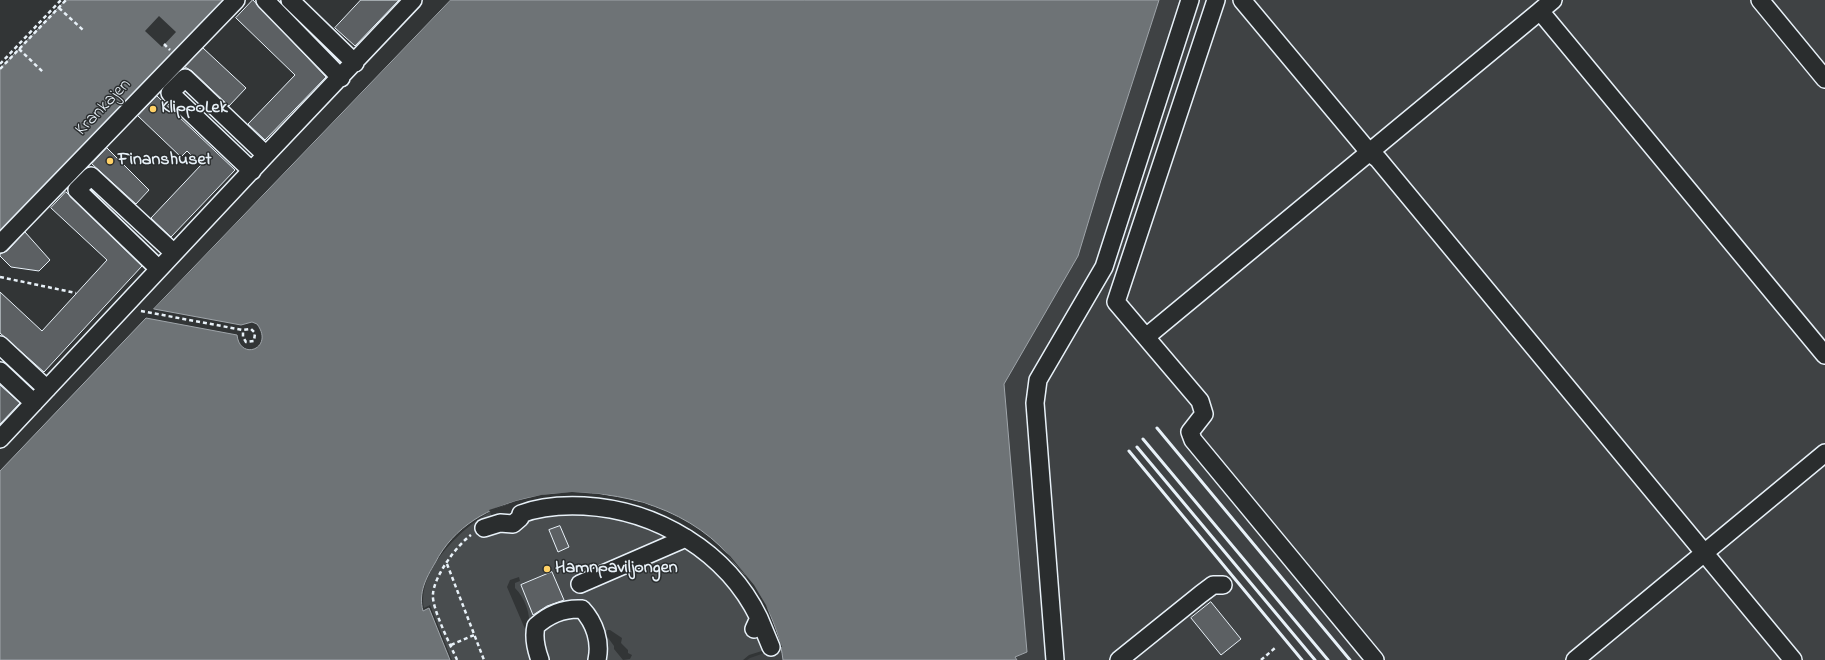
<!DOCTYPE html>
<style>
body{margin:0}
canvas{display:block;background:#323536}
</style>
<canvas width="1825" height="660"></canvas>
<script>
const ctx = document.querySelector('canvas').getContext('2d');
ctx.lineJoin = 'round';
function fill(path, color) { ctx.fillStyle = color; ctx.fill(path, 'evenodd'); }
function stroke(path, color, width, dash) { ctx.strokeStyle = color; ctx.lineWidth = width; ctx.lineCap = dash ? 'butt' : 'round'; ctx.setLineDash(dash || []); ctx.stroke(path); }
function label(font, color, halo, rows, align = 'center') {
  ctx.font = font + ' "Indie Flower",sans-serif'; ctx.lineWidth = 3; ctx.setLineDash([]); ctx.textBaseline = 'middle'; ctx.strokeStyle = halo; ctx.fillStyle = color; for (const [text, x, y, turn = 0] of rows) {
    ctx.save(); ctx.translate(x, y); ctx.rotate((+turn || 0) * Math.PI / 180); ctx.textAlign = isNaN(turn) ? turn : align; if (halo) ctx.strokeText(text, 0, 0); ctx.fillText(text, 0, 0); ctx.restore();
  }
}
const built = new Path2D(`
 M1159,0H1825V660H1017L1015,657L1027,652L1004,384L1078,256L1101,180Z
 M782,647L783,660H747L750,658Z`);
const green = new Path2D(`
 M565,499L719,553L765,650L749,655L743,660H452L430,605L424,608C417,571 460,529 490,512L492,517L501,514L504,518ZM519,577L520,581L515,583V588C525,598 531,614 529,629H525L507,587L510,580ZM607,630H610L622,638L621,643L628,650V653L632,655L630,659L623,660L614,649V646L606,635Z`);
const water = new Path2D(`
 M66,0H224L0,231V69Z
 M451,0H1159L1101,180L1078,256L1004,384L1027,652L1015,657L1017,660H783C779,626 762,594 740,569C733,562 727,553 720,546C671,499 593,484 528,498C489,507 454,526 435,563C426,578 418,593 423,611L429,608L450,660H0V471L146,318L237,335C240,362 275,348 257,324L252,322L241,325L154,309Z`);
const pier = new Path2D(`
 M159,16L176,32L162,47L145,31Z
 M572,492L599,494L644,503L673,515L709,538L730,556L754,585L766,605L782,647H780L764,606L744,574L729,557L708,539L672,517L629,501L599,496L572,494L542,497L506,505L490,512L489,510L516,501L541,495Z`);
const building = new Path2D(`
 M253,0L326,77L265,140L248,124L295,75L236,18Z
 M361,0H399L355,46L335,28Z
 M203,48L246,88L229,106L192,71L185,67Z
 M157,96L235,170L171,237L151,218L201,165L187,151L181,157L138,116Z
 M107,148L149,190L136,204L92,164Z
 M66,192L142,266L44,372L0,333V292L42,331L107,260L51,208Z
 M25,232L50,260L39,271L11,267L0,256V254L7,251Z
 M0,385L20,403L0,424Z
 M560,526L569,547L558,552L549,530Z
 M552,572L564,600L547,606L533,615L521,585Z
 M1211,602L1241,639L1221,655L1191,618Z`);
const path = new Path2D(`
 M59,8L83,30
 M164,44L170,50
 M19,49L43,72
 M0,64L61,0
 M0,69L66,0
 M0,277L76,293
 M141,311L243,330L251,329L255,333L254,341L246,342L243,337V330
 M447,564L484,660
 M451,645L474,635
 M457,660C451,646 431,607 433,594C434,576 457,545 471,535
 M1261,660L1275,648`);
const minor = new Path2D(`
 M265,0L341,78
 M290,0L355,63
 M1216,0L1116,302L1200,401L1204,414L1190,432L1193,440L1375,660
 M1242,0L1369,152L1378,159L1793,660
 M1760,0L1825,79
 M1540,11L1553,0
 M252,171L170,93L185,78L266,155
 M0,244L236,0
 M159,269L77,190L91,176L174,253
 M1146,337L1540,11L1825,355
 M0,345L47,389
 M0,371L34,403
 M0,439L266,155L413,0
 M484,528L500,523L513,524L520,518L521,514C541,506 563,505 584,506C657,510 727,552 759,618L754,629
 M580,584L686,538
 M759,618L771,647
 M540,660C536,649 533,638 536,626C549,614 564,608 582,609C595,623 601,642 597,660
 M1055,660L1035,403L1038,380L1104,267L1190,0
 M1119,660L1201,594L1213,585H1223
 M1575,660L1825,453`);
const rail = new Path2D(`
 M1157,428L1350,660
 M1143,439L1328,660
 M1137,447L1315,660
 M1129,451L1302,660`);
const markers = [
 [153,109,4,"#ffd166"],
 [110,161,4,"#ffd166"],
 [547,569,4,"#ffd166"]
];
const streetNames = [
 ["Krankajen",104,108,-46]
];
const poiNames = [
 ["KlippoLek",161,109],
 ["Finanshuset",118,161],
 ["Hamnpaviljongen",555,569]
];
fill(built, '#3f4244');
fill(green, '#494d4f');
fill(water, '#6e7376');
stroke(water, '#9fa5aa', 1);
fill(pier, '#323536');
fill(building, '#5c6063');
stroke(building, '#e8f1f8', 1);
stroke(minor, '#e8f1f8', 20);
stroke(path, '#e8f1f8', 2.5, [4, 3]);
stroke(minor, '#2a2d2e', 17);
stroke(rail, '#e8f1f8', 3);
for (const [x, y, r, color] of markers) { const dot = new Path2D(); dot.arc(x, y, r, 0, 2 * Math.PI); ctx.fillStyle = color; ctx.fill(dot); stroke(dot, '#2a2d2e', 1.5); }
label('18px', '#e8f1f8', '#2a2d2e', streetNames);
label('bold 18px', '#e8f1f8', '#2a2d2e', poiNames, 'left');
</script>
